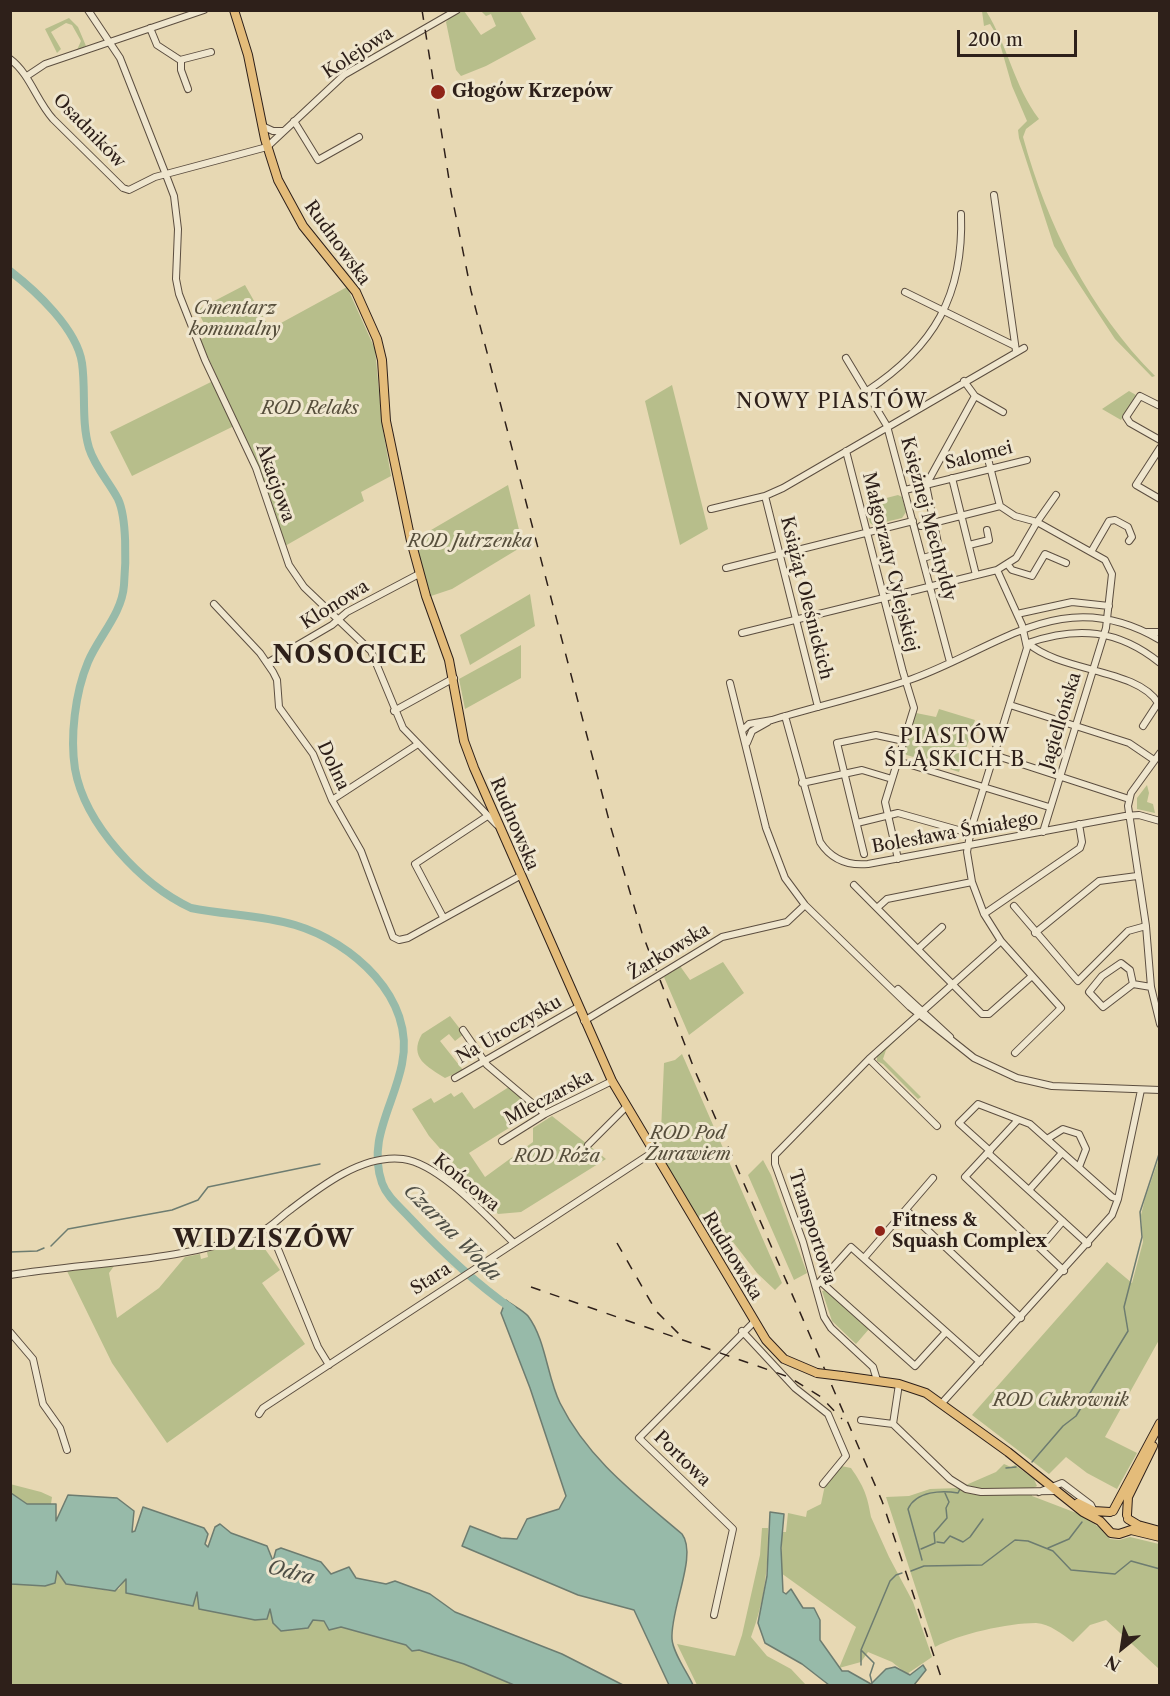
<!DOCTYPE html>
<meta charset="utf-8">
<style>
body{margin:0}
#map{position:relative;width:1170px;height:1696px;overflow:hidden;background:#e7d8b3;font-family:"Libre Caslon Text",serif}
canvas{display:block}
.frame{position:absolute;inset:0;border:12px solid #2e201a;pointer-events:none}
.north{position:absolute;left:1092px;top:1618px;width:60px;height:60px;-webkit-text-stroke:4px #efe6ce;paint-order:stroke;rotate:210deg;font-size:16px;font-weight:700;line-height:24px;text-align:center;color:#2e201a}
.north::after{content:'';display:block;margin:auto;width:21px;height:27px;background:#2e201a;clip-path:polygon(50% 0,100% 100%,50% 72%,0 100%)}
.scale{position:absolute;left:957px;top:30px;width:120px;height:27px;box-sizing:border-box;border:3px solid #2e201a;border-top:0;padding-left:8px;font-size:18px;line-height:21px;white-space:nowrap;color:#2e201a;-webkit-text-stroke:4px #efe6ce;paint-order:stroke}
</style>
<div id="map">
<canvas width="1170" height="1696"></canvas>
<div class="frame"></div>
<div class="north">N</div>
<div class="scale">200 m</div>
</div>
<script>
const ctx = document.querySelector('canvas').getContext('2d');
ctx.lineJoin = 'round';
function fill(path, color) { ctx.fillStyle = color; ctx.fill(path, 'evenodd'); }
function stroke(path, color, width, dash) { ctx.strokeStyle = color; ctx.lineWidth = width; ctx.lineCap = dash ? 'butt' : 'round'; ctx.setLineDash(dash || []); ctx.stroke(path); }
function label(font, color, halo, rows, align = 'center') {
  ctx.font = font + ' "Libre Caslon Text",serif'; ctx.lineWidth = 6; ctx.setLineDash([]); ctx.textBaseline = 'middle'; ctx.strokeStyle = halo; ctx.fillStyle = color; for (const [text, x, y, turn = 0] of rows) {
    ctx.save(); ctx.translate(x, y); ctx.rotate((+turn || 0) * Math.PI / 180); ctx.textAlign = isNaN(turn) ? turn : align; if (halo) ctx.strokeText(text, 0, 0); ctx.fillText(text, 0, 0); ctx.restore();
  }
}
const green = new Path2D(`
 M464,11L481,35L496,26L491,14L486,16L481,11H520L536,39L486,66L461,76L456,70L446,22L452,15Z
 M982,11H986C1008,46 1014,86 1039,119L1026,129L1023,137C1047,225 1090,311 1155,376L1152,377L1115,339L1054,246L1019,138L1018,130L1027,121L1012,86L998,37L990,24L984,26Z
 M69,18L78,27L86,46L77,50L81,41L72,25L66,23L51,32L61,49L57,53L45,29Z
 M245,285L270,329L347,287L375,349L382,424L391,476L361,492L364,501L285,546L261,472L200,340L210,335L197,310Z
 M213,381L234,426L132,476L110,432Z
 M672,385L708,529L680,545L645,401Z
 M1129,391L1136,395L1121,420L1102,409Z
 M508,485L523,546L452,589L431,596L414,540Z
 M898,495L902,497L906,512L902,518L873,525L870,523L865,506L867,503Z
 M530,594L535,626L470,665L460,635Z
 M521,645V678L465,709L459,679Z
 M939,709L975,720L959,772L904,754L916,713L936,717Z
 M1147,785L1149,793L1147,802L1153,804L1155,813L1137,809V798Z
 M723,962L744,993L689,1035L664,977L680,966L690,980Z
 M450,1016L464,1034L455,1041L449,1034L440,1041L463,1070L445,1078C428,1067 408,1058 422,1034Z
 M909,1027L886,1050L883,1059L921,1097L918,1099L883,1064L877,1061V1055Z
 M682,1054L782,1283L775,1290L757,1273L733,1242L718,1251L707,1233L722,1224L713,1209L700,1221L650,1138L661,1131L664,1063L675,1060Z
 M509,1087L536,1111L469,1153L485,1177L533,1142V1128L552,1116L606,1159L521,1212L498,1214L429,1136L412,1109L431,1098L434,1103L451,1093L454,1097L462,1092L474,1109Z
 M1159,1158V1340L1105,1437L1137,1453L1117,1489L1087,1473L1066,1457L1049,1474L972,1415L1107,1262L1132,1283L1143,1242L1141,1215L1145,1199Z
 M763,1160L771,1175L807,1273L794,1280L748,1175Z
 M257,1238L280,1270L262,1283L305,1344L167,1443L112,1363L67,1271L114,1266L109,1273L117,1318L159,1288L185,1257L200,1254L201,1259L208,1257L207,1252Z
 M826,1290L869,1329L856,1344L832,1321L822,1291Z
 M1004,1464L1011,1467L1015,1465L1034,1479L1037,1486L1032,1489V1496L1079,1514L1099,1527L1110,1539L1119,1540L1130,1537L1159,1544V1669L1106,1620L1090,1625L1073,1642C1062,1634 1050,1624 1036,1623C1008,1623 959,1634 935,1647L886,1497L909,1496L930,1489L959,1488L996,1472Z
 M841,1466L851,1468C864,1487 867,1494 871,1517L889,1557L913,1602L932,1657L907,1674L892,1662L868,1652L861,1662L839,1668L856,1627L781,1573L782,1532H786L788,1513L806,1517L807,1511L821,1504L825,1485Z
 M10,1484L41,1492L52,1497L51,1504H27L11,1493Z
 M762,1528H768C768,1570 765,1599 751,1637L767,1656L791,1669L806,1685H697L677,1644L735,1656L742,1635L760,1555Z
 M57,1570L66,1584L111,1591L119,1589L126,1578L128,1585L192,1606L196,1591L230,1614L255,1620L270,1608L273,1623L281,1631L308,1628L312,1620L324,1621L329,1630L341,1627L406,1645L413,1651L419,1650L464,1664L514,1685L11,1686V1584L45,1586Z`);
const water = new Path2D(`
 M506,1300C512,1305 523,1310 528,1316C546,1340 547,1377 560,1403C588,1459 635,1494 682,1534C698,1555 670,1609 672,1639C673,1653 687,1672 693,1685H669L634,1610L578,1595L462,1546L470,1526L501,1538L517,1539L527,1519L559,1509L566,1496L530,1388L501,1313Z
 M11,1493L27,1504H56V1521L68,1495L117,1498L134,1511L132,1532L135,1531L143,1507L204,1528L208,1534L205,1544L208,1547L215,1527L220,1524L231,1533L267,1546L273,1561L276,1550L281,1548L321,1562L331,1574L349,1567L356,1578L386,1584L395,1581L430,1594L455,1612L562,1654L623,1685H514L464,1664L419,1650L412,1651L406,1645L341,1627L329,1630L324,1621L313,1620L308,1628L281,1631L273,1623L270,1609L267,1619L255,1620L199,1609L197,1592L193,1606L126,1593V1579L115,1591L66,1584L57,1571L55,1583L45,1586L11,1584Z
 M770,1512L784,1514L781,1548L783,1592L786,1594L791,1589L803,1608H814L820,1620V1640L842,1671H848L871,1684L886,1669L895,1667L910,1675L923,1665L926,1670L914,1685H829L802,1664L765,1643L758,1623L767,1576Z`);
const stream = new Path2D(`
 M51,1246L68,1229L172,1210L198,1200L208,1187L320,1164
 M10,1252L37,1251L44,1248
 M1032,1462L1063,1426L1076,1416L1128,1331L1124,1307L1142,1237L1140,1212L1160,1151
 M1006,1468L1016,1467
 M937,1542L944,1543L950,1536L963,1542L970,1537L983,1519
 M1048,1548L1069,1539L1082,1522
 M921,1549L935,1543L934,1533L947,1518L946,1508L949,1502L945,1493
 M922,1560L908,1509C916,1491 942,1490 958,1493L960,1489
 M911,1571L924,1566L982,1565L1015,1540L1028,1541L1053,1551L1071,1570L1115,1574L1131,1561L1160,1569
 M861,1665V1651
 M872,1683L870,1675L874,1663L861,1650L890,1581L896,1575L902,1573`);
const river = new Path2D(`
 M10,271C36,291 77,329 82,363C86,391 81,421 89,448C95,467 109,482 118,499C127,518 126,563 124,585C122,614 99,636 88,662C75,693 70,737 75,769C85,825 142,885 191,908C225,915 262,915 295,925C352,942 416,998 402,1064C394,1105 367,1140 382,1183C387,1197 400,1207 410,1218C442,1252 474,1282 512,1309`);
const minor = new Path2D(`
 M88,10L120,58L166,175L174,196L178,229L176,279L179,294L205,360L256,468L289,565L304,587L371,651L403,728L497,825
 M150,28L157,45L180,60L211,52
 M10,59C30,74 36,100 53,119L123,188L129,190L155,177L267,147L344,75L457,10
 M181,60V70L188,89
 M27,76L45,64L204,10
 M294,121L318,160L359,137
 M262,126L273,131H283
 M994,195L1016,351
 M905,292L1015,346
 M846,358L887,426L950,662
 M964,381L975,396
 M867,391C934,347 964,295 961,214
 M1160,406L1140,396L1126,417L1130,423L1160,440
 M1160,448L1136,485L1160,499
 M846,451L903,672L914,708L885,802L898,859
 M986,451L1000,506L1015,516L1037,522L1056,495
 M952,478L976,575
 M905,490L1027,460
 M765,496L818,707
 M711,509L765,496L783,488L1024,348
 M921,526L1000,506
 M969,545L989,540L987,530
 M1091,552L1109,521L1115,520L1128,527L1132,537L1129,541
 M923,558L940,553L926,485L975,396L1003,412
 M1008,565L1012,570L1032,576L1045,554L1066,563
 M726,568L913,521
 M214,604L260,653L273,672L277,680L279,707L313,754L332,800L361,851L393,937L399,940L408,938L520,876
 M1017,614L1072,602L1109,606
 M1147,632H1160
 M742,633L997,570
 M1028,643C1060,672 1138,669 1158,703L1143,726
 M1028,643C1077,626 1118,629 1160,663
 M267,663L332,625L347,612L419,574
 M730,683L766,828L785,878L805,905L910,1007L974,1058L1017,1078L1052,1086L1160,1090
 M1010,705L1129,743L1154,760
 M394,711L454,678
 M785,716L820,842C831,859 847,866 868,864L1125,816L1139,815L1160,821
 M742,731L749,724L772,720C818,706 867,695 912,679C1000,647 1064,583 1160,640
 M747,743L752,731L768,722
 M1160,753L1131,793L1128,806L1146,926L1151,987L1160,1024
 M994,755L1129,799
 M898,761L1049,807
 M802,783L862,770L892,779
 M332,800L418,744
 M857,823L898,813L969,833
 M864,854L837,743L876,735L904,741
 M854,885L982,1014H989L1032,976
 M1014,906L1078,981L1128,931L1146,926
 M877,908L887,899L972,882
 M984,914L1080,848L1082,842L1079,824
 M443,917L415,864L486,817
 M1035,933L1099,881L1137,876
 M919,948L942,927
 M1133,984L1130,970L1121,963L1102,976L1089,992L1103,1007L1133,984L1151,987
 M898,989L950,1037
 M584,1021L722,937L787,922L805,905
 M463,1030L487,1065L545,1114
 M1015,1053L1061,1008L1001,941L984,914L972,882L967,852L971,829L1027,648L1022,625L997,570L1016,558L1037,522L1105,560L1112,574L1106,628L1043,832
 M869,1059L937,1126
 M455,1078L578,1007
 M1017,1121L965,1177L1064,1271
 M1047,1139L1063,1129L1079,1134L1086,1149L1079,1167
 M502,1141L545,1114L612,1081
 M588,1145L626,1107
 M990,1151L959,1123L978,1104L1030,1124L1112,1197L1118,1199
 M988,1153L1088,1244
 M1029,1190L1062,1153
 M907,1211L1021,1318
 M269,1227L318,1347L329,1365
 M1040,1248L1063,1221
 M864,1258L933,1178
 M10,1275C93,1262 181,1262 260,1232C271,1228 280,1217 290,1210C320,1187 362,1154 403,1159C440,1164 487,1217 514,1243
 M821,1282L915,1366L946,1332
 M816,1286L851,1247L980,1362
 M742,1331L795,1388L828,1414L846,1456L823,1484
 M10,1332L33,1359L43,1404L60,1428L67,1450
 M877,1380L873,1367L831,1328L824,1317L803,1242L775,1164V1155L869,1059L1001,941
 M899,1384L893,1424L950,1479L966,1489L981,1492L1056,1491
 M942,1403L1112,1215L1118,1199L1141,1090
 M259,1414L263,1408L653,1152
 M861,1420L893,1424
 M1039,1492L1062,1483L1091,1505L1094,1511
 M714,1615L733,1529L639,1438L754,1322`);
const major = new Path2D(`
 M234,10L248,55L265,139L278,180L303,226L356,292L377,339L382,360L386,421L411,541L426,596L449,660L464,741L474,768L612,1081L766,1340L784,1359L817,1373
 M842,1376L899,1384L926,1393L1008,1452L1083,1512L1100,1521L1111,1533L1119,1534L1131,1530L1160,1537
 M1078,1503L1094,1511L1110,1512
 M1113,1511L1160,1423
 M1127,1515L1128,1497L1153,1446
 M1128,1519L1138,1525L1160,1531`);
const rail = new Path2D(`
 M422,10L451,192L471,291L611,828L642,933L695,1071L882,1501L944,1686
 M617,1243L656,1311L681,1336
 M531,1287L789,1377L821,1397L842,1419`);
const majorBridge = new Path2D(`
 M817,1373L842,1376`);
const markers = [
 [438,92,8,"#8f2418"],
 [880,1231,6,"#8f2418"]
];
const streetNames = [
 ["Kolejowa",358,53,-33],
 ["Osadników",89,131,46],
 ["Rudnowska",337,243,54],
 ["Salomei",979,456,-14],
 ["Akacjowa",275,483,70],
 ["Księżnej Mechtyldy",928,519,75],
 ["Małgorzaty Cylejskiej",890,562,76],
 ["Książąt Oleśnickich",806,598,76],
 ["Klonowa",335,605,-32],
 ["Jagiellońska",1061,721,-73],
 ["Dolna",333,766,65],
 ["Rudnowska",514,824,67],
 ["Bolesława Śmiałego",955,833,-10],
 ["Żarkowska",669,952,-31],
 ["Na Uroczysku",509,1030,-30],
 ["Mleczarska",549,1098,-28],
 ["Końcowa",466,1183,39],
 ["Transportowa",812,1227,72],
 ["Rudnowska",732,1256,59],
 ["Stara",431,1279,-33],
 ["Portowa",682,1459,44]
];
const poiNames = [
 ["Głogów Krzepów",452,92],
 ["Fitness &",892,1221],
 ["Squash Complex",892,1242]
];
const parkNames = [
 ["Cmentarz",235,309],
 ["komunalny",235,330],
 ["ROD Relaks",310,409],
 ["ROD Jutrzenka",470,542],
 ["ROD Pod",688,1134],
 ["Żurawiem",688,1155],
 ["ROD Róża",557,1157],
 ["ROD Cukrownik",1061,1401]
];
const neighbourhoodNames = [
 ["NOWY PIASTÓW",832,402],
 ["PIASTÓW",955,737],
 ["ŚLĄSKICH B",955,760]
];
const waterNames = [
 ["Czarna Woda",452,1233,45],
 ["Odra",291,1573,14]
];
const districtNames = [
 ["NOSOCICE",350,656],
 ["WIDZISZÓW",264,1240]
];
fill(green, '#b7be8b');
fill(water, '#97baa9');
stroke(water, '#6d7c70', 1.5);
stroke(stream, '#6d7c70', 1.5);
stroke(river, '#97baa9', 8);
stroke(minor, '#5c4e40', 8);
stroke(major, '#2e201a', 10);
stroke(minor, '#efe6ce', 6);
stroke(major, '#e4bc7a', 8);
stroke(rail, '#2e201a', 1.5, [10, 10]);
stroke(majorBridge, '#2e201a', 10, []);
stroke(majorBridge, '#e4bc7a', 8);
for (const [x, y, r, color] of markers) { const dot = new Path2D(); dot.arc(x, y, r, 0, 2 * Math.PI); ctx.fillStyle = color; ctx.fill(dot); stroke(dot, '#efe6ce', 2); }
label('18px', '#2e201a', '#efe6ce', streetNames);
label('bold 18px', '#2e201a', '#efe6ce', poiNames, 'left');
label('italic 18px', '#574f3c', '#efe6ce', parkNames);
ctx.letterSpacing = '1.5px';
label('20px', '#2e201a', '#efe6ce', neighbourhoodNames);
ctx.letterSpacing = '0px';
label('italic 20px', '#4e4e45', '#efe6ce', waterNames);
ctx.letterSpacing = '1.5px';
label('bold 24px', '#2e201a', '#efe6ce', districtNames);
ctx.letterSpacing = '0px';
</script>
